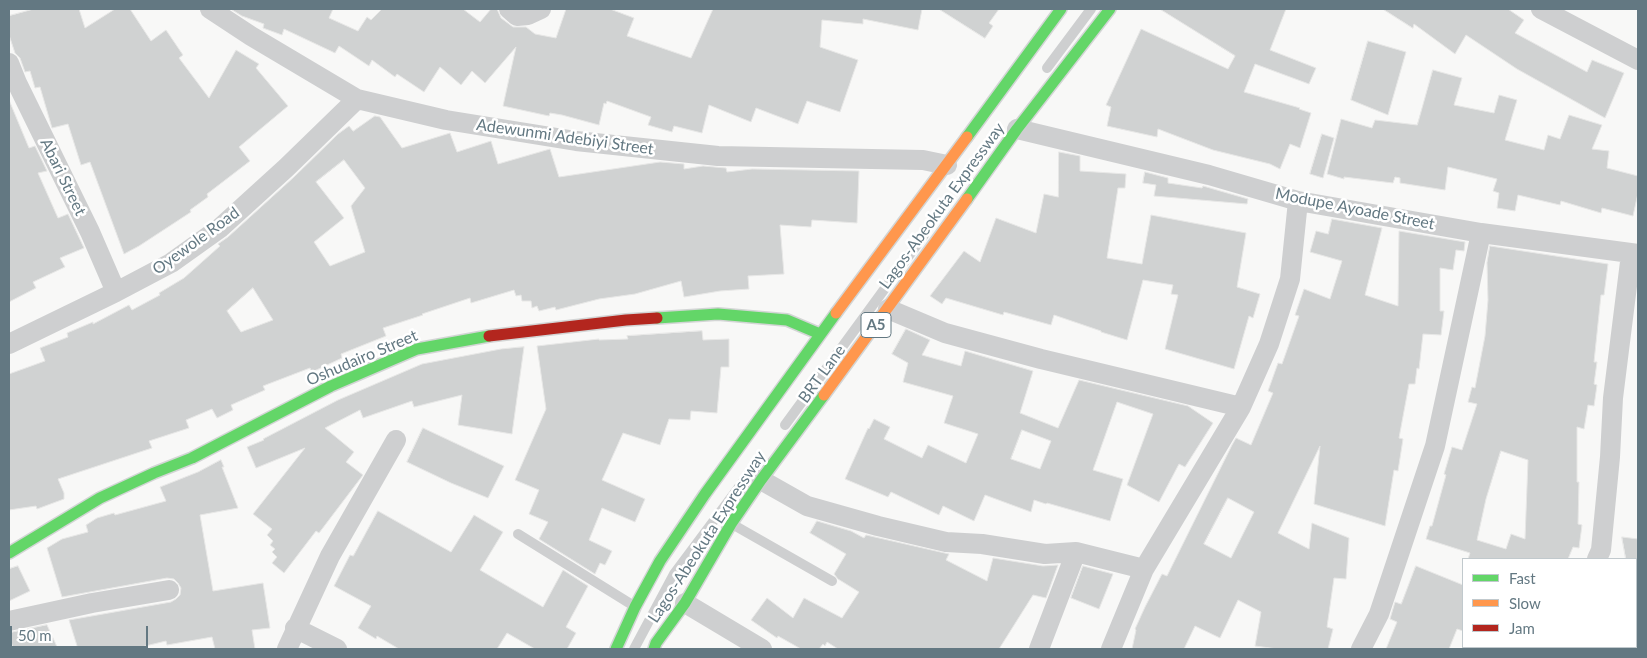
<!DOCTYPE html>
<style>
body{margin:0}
#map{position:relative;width:1647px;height:658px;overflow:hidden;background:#f8f8f7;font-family:Lato,sans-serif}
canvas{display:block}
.frame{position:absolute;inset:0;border:10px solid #637882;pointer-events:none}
.legend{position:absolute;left:1462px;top:558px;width:175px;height:90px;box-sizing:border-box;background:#fff;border:1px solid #c1c9cd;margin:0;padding:6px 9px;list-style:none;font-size:15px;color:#637882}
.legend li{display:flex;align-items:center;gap:10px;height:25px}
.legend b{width:25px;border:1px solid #c1c9cd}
.scale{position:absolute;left:10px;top:626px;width:138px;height:22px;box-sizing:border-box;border:2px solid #637882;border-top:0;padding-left:6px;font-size:15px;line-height:18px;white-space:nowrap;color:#637882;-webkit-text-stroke:4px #fff;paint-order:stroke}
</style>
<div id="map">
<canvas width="1647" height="658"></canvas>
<div class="frame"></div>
<ul class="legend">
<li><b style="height:6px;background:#63d668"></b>Fast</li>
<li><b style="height:6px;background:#ff974d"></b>Slow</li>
<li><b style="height:6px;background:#b3261e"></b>Jam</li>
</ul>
<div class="scale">50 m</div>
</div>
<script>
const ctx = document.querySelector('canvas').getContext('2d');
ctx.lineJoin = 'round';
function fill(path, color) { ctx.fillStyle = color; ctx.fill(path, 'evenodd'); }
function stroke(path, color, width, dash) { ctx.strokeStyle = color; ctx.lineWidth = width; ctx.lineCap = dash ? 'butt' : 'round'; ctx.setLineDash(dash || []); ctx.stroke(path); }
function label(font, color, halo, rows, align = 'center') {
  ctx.font = font + ' Lato,sans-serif'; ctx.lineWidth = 5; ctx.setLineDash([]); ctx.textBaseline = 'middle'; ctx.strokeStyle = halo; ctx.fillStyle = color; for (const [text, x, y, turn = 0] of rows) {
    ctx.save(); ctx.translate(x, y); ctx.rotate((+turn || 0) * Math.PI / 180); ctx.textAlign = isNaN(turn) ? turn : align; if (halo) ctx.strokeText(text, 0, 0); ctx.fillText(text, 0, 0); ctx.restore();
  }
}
const building = new Path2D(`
 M34,9H79L85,28L115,9H130L151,41L166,30L183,55L179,58L209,98L236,50L259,64L256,68L288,106L239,147L250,161L207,194L208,197L190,210L191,212L139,246L124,254L90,162L81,165L68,124L52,128L40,87L35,88L30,71L25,72L20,58L15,53L9,35V16Z
 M231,9H333L329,18L358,31L367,17L371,20L382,9H463L480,22L491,9H497L501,18L513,27H526L535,34L556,38L566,9H610L634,18L627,36L691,58L713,9H922L918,30L863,19V24L822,20L820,47L858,60L840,112L807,101L798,124L756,108L751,122L709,105L702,133L674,126L672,132L648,125L651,117L607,101L606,104L604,103L599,125L562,115L550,113L549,116L503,106L516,47L485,83L472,71L461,85L440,67L424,92L397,74L395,77L372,60L369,66L339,46L335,53L284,29L282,35L263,28L264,24L242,16Z
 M939,9H999L989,23L993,26L985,38Z
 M1160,9H1286L1270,50L1316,68L1309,84L1255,64L1244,92L1300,108L1299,109L1311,113L1300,148L1290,144L1280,169L1270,164L1213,150L1158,129L1157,137L1107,126L1111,107L1106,105L1141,29L1228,69L1235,56Z
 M1383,9H1508L1524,20L1515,33L1587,72L1592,60L1624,73L1605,118L1517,69L1466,35L1455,54L1414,24L1413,28Z
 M1368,41L1406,52L1388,115L1351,100Z
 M1433,70L1462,78L1454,105L1494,113L1499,95L1517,100L1505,140L1544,150L1548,135L1560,139L1569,115L1602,125L1592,149L1609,151L1607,168L1638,176V193L1633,216L1602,208L1601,213L1561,201L1560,205L1518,195L1515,211L1497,208L1499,193L1493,191L1497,179L1448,167L1445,190L1400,183V178L1395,177L1393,183L1344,177V179L1327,174L1341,119L1372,128L1375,120L1417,125Z
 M9,100L29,148L35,146L47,171L38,173L58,218L68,214L84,248L60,258L65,267L33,282L36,288L9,302Z
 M375,116L380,117L402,148L450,133L457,152L491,141L498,164L550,149L559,177L660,162L684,164V169L703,166L726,168L727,172L752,169L859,171L857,223L812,220L811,227L780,225L784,274L748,276L749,289L720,291L684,297L681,281L635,294L599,299L556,310L555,307L539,311L537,306L532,308L531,301H522L521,295L516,296L514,290L471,303L470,298L422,314L423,315L383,328L386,336L341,354L342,358L312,372L310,368L263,386L265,390L231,405L233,410L217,418L212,409L186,420L189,428L149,441L152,448L58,479L64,493V499L37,509L36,506L9,510V374L45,361L40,348L68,337L67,333L93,322V324L129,305L132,310L160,295L159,293L184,278L220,246L218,244L228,237L294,177L338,134L349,126L353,131ZM344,160L365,188L351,206L365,252L330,266L314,242L344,218L316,182ZM253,288L273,320L241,332L227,311Z
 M1322,134L1334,138L1323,178L1310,174Z
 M1059,152L1080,156V171L1126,174L1125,188H1118L1107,258L1142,264L1151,215L1246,233L1237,287L1260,294L1253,318L1249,316L1234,369L1165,349L1178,295L1171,294L1173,285L1143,280L1127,340L1101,332V331L1054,315L1051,325L1004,312L1003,315L946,298L942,304L930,296L964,251L980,262L996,218L1036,233L1044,194L1058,197Z
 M1145,172L1168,178V183L1202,188L1203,186L1248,199L1247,204L1154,196L1156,185L1143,183Z
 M1332,219L1382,228L1365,295L1398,306L1399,231L1465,242L1464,251L1456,250L1453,270L1440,268V311H1444L1441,335L1423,334L1419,369L1417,368L1415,384H1409L1399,438L1403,439L1398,471L1394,470L1385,526L1314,504L1320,446L1278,533L1309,549L1312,523L1349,538L1346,579L1334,578L1327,627L1333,629L1328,649H1278L1255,646L1261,612L1238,600L1220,638L1195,626L1184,649H1132L1136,630L1135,629L1145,607L1162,574L1167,576L1232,445L1236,438L1251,445L1273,393L1268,391L1278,363L1282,364L1299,316L1295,315L1304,289L1330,299L1342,261L1310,252L1316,231L1328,234ZM1228,498L1254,512L1231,558L1204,544Z
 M1490,246L1608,264L1604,295H1601L1594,362H1597L1594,384L1597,385L1594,406L1588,405L1584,429L1577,427V482H1579L1578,524L1582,525L1579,548L1573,547L1568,559H1468L1470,553L1426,539L1430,526H1432L1446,475L1444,474L1452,447L1462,450L1477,404L1468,402L1472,387L1475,388L1485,336L1488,300L1487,263ZM1501,451L1528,460L1525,539L1511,534L1506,549L1477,540L1486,499Z
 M906,329L930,340L922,355L961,366L965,351L1033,371L1020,413L1058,428L1079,380L1188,406L1213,423L1185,467L1179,464L1159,502L1127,485L1153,414L1117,402L1093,470L1123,479L1110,521L1047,503L1046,504L1034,500L1031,512L985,495L974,521L943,506L939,515L891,492L888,497L845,479L868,428L869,429L874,419L890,427L884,439L922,458L928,445L966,463L978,434L944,423L953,396L903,382L908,363L892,354ZM1022,430L1051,441L1040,469L1011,459Z
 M702,331L703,340L729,339V367H721L717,413L691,411L690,420L669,419L660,445L623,433L602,480L645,499L635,522L602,508L589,540L612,551L605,565L600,563L595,574L539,539L548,522L529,514L539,490L515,480L546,409L537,346L599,339V340L628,339L627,336Z
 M524,347L512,434L458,425L462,395L414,407L412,401L363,418L360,410L325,428L354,452L346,462L363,475L319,533L316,531L284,573L272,563L277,557L272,552L275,549L270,545L273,541L267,535L272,529L253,514L305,448L256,468L247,447L264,440L263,439L338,400L422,364L501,349Z
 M423,428L504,466L488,498L451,483L407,462Z
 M221,460L224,467H222L238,508L200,515L213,591L263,583L270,628L252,630L255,649H215L212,637L167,645L166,641L133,649H78L69,620L171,602L176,599L180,595L181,588L178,583L174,579L167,578L62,597L47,548L62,539L88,532L86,525L97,518L114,513L115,515L166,501L160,487L198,472Z
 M378,511L451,552L474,515L503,532L480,570L543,607L563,570L588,586L566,627L576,633L567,649H535L507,633L497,649H399L377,636L376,639L358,628L371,606L334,586L350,555L353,556Z
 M817,521L851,531L864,538L866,535L949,554L946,560L987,581L993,558L1043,566L1058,565L1046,598L1033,595L999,649H838L827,642L825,646L823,644L819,649H801L778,636L777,638L751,620L767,598L793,618L804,598L842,618L859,592L838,579L834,574L846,554L810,533Z
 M1622,537L1638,539V585H1636V559H1626Z
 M18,566L30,591L9,601V569Z
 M1083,566L1113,574L1099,609L1071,598Z
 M1416,566L1463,585V631L1457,629L1449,649H1386L1397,622L1390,619L1395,602L1401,604Z
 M47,625L58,649H13L9,633Z`);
const lane = new Path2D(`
 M1047,68L1091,9
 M785,425L924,235
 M732,524L832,581
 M518,534L634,606
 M634,649L674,574L748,475`);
const street = new Path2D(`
 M210,9L251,36L357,99L446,120L576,141L718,156L923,160L947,165
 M509,9L517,16L528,15L541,9
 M1541,9L1638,60
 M9,63L17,83L90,232L116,292
 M1017,129L1209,175L1298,201L1481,233L1638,254
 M888,309L945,333L1041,359L1241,407
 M9,344L116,292L171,263L220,228L286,168L357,99
 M761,480L807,506L878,526L946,542L982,544L1045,554L1076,552L1144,569
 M1597,559L1601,550L1610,457L1613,398L1631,254
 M685,603L762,649
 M9,621L92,603L169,590
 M295,628L337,649
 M287,649L330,556L396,440
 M1039,649L1076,552
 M1111,649L1144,569L1241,407L1269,344L1290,279L1298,201
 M1361,649L1379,614L1435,446L1481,233
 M1565,649L1566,647`);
const fast = new Path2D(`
 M967,137L1061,9
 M967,199L1017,129L1110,9
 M657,318L718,314L787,320L820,334
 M9,553L100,498L154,473L192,458L331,386L417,349L489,336
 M616,649L635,607L660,561L705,494L836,313
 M654,649L656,643L685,603L731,524L761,480L824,395`);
const slow = new Path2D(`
 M836,313L967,137
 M824,395L967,199`);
const jam = new Path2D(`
 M489,336L626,320L657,318`);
const shields = [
 [876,325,30]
];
const shieldNames = [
 ["A5",876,325]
];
const streetNames = [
 ["Adewunmi Adebiyi Street",565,137,8],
 ["Abari Street",63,177,64],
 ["Lagos-Abeokuta Expressway",942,206,-54],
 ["Modupe Ayoade Street",1355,209,11],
 ["Oyewole Road",196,241,-36],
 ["Oshudairo Street",362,358,-23],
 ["BRT Lane",822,374,-54],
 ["Lagos-Abeokuta Expressway",707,537,-57]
];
fill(building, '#d0d2d2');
stroke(building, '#e7e7e6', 1);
stroke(fast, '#d3d5d5', 14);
stroke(slow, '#d3d5d5', 14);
stroke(jam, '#d3d5d5', 14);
stroke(lane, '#cecfd0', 10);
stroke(street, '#cecfd0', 20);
stroke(fast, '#63d668', 11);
stroke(slow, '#ff974d', 11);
stroke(jam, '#b3261e', 11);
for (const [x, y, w] of shields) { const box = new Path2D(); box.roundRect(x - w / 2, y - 12.5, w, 25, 4); ctx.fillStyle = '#fff'; ctx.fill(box); stroke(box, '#637882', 1); }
label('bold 15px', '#637882', null, shieldNames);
label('16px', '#637882', '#fff', streetNames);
</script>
